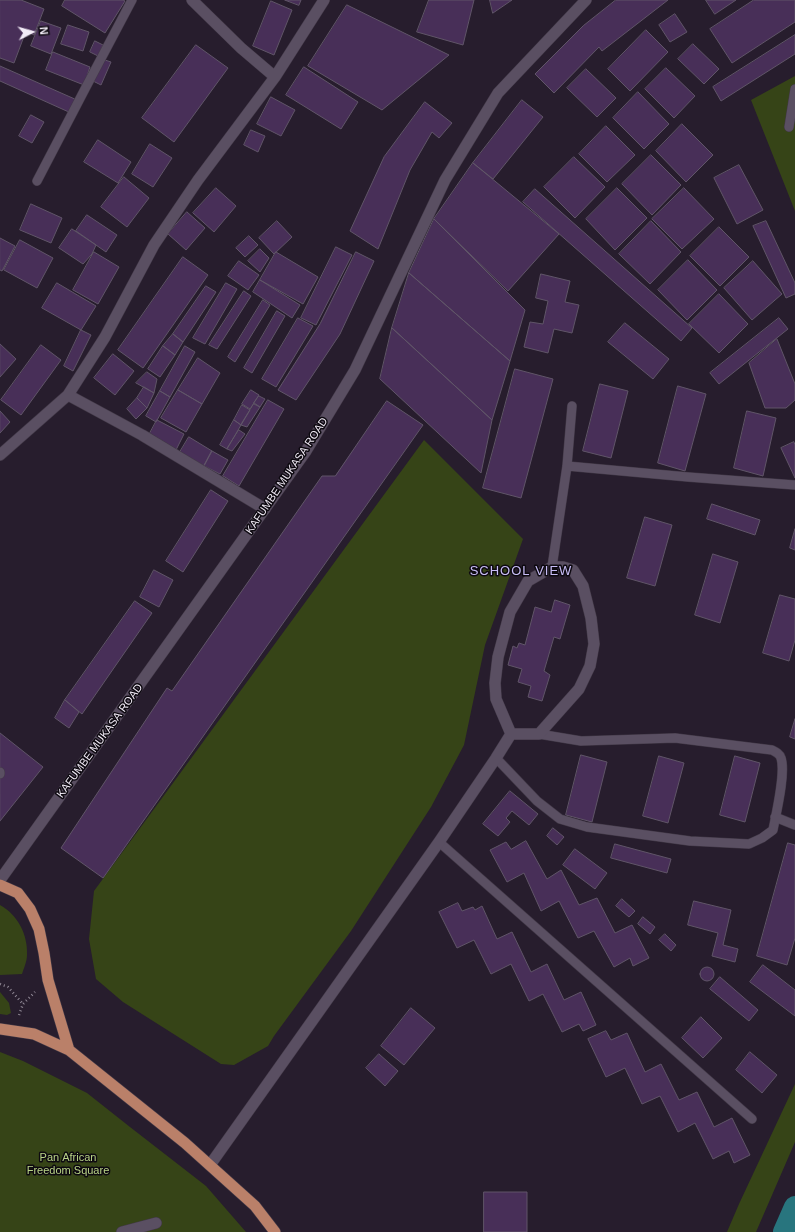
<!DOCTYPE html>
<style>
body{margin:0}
#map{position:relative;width:795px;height:1232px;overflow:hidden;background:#271d2d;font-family:Arial,sans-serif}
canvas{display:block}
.north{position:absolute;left:12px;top:12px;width:40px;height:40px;-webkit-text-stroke:3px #0d0910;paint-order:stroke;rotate:84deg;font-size:11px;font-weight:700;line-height:16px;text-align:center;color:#f2ecf7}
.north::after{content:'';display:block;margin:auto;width:14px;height:18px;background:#f2ecf7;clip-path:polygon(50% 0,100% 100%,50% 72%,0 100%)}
</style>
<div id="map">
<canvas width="795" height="1232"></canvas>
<div class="north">N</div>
</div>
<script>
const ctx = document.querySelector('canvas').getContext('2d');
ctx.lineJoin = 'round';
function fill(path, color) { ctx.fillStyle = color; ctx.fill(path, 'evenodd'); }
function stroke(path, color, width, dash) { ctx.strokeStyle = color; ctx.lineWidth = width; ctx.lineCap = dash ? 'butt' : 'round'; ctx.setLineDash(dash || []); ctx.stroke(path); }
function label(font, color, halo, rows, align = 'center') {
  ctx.font = font + ' Arial,sans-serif'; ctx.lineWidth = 3; ctx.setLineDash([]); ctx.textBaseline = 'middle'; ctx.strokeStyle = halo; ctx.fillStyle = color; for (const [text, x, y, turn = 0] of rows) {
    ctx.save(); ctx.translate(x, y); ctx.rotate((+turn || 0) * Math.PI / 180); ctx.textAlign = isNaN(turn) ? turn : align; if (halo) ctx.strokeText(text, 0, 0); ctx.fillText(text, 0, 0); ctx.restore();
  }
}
const green = new Path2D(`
 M795,76V211L751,100Z
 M424,440L523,539L485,645L464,745L431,807L351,931L274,1036L268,1046L234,1065L221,1064L123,1002L96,979L89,939L94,891Z
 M0,905C18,915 28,935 27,955C27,961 24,968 22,974L0,975Z
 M0,992L9,1003L11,1013L7,1015L0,1014Z
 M0,1052L23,1061L87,1093L130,1127L206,1186L246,1232H0Z
 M795,1084V1142L756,1232H727L739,1204Z`);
const canal = new Path2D(`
 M784,1232L795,1207`);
const building = new Path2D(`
 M0,0H21L44,9L34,35L26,31L14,63L0,58Z
 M65,0H123L125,1L105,33L62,6Z
 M285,0H301L299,5Z
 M429,0H474L463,45L417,32Z
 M490,0H512L493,13Z
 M616,0H668L602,51L599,47L554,93L535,74L583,26Z
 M706,0H736L715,14Z
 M754,0H795V22L732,63L710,29Z
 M271,1L292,10L274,55L253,46Z
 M347,5L449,55L382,110L308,66Z
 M675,14L687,32L670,42L659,25Z
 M41,21L61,28L51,54L31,46Z
 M68,25L89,32L83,51L61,44Z
 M646,30L668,52L630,91L608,69Z
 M795,35V54L721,101L713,87Z
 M95,41L103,45L98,56L90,52Z
 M693,44L719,69L704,84L678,59Z
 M196,45L228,68L174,142L142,118Z
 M53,52L90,67L84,85L46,70Z
 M102,59L111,62L101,85L93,81Z
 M0,66L77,100L71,113L0,81Z
 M304,67L358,102L341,129L286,95Z
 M666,68L695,96L674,118L645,89Z
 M586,69L616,98L597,117L567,88Z
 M638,92L669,124L644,149L613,118Z
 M271,97L295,110L281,136L257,124Z
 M522,100L543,117L493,179L473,163Z
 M425,102L452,123L439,138L432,132L410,170L378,249L350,231L384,157Z
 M31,115L44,122L32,143L19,136Z
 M682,124L713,155L686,182L656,151Z
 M606,126L635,155L607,182L579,154Z
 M251,130L265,136L258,152L244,145Z
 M98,140L131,162L118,183L84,162Z
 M150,144L172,158L153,187L132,174Z
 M651,155L681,185L652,215L622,184Z
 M574,157L605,187L575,218L544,187Z
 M473,163L559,234L508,291L434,219Z
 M739,165L763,210L737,224L714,178Z
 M124,177L149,198L127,227L101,207Z
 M216,188L236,206L214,232L193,213Z
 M617,188L647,218L615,250L586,219Z
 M684,188L714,219L682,249L652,219Z
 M535,189L692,328L681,341L523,202Z
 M31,204L62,218L51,243L20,230Z
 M187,212L205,228L186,250L168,234Z
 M87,215L117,235L106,252L76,231Z
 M434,219L525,310L510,361L409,273Z
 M277,221L292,237L274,254L259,238Z
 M651,221L681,252L650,284L619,254Z
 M766,221L795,283V294L786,298L753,226Z
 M719,227L749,257L720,286L690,256Z
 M72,229L96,245L92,254L83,264L59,248Z
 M249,236L258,245L245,257L236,248Z
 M0,238L15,246L2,271L0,270Z
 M20,240L53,258L37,288L4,270Z
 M336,247L352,255L316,325L301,318Z
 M260,249L269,258L260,272L248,261Z
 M94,252L119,267L98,304L73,290Z
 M276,252L318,277L303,304L260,280Z
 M356,252L374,261L340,334L296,400L278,390L320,324Z
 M183,257L208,275L143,368L118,350Z
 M688,260L717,290L687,320L658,290Z
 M239,261L259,275L248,290L228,276Z
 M753,261L782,294L752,320L724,288Z
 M409,273L510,361L492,420L392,328Z
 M541,274L570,281L565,302L579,305L572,333L554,329L548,353L524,347L530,322L543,324L548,301L536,298Z
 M260,280L300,305L292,318L253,292Z
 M57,283L96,306L81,330L42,308Z
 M226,283L237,289L205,344L193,338Z
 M206,286L216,292L183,342L173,334Z
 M244,291L251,296L217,349L209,345Z
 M719,294L748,324L719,353L689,324Z
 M263,300L270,305L235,362L228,357Z
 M277,311L285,316L252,373L244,368Z
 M298,318L313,326L276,387L262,379Z
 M779,318L788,329L719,384L710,373Z
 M625,323L669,359L653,379L608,342Z
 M392,328L492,420L481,473L380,379Z
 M81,330L91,335L73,371L64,366Z
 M173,334L183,342L175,355L163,346Z
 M777,339L795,384V400L786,408H765L749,363Z
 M0,344L16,359L0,377Z
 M41,345L61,360L21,415L1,400Z
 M163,346L175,355L160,377L148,369Z
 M185,346L195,352L170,397L160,391Z
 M113,354L134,371L115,395L94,378Z
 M198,358L220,373L202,404L178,390Z
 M515,369L553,379L521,498L483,488Z
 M147,372L157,379L154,393L136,383Z
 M600,384L628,391L611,458L583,451Z
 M678,386L706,394L685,471L658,463Z
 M144,387L154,393L147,408L137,398Z
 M178,390L202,404L186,432L161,418Z
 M251,390L259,395L250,409L242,404Z
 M160,391L170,397L156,422L146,416Z
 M259,396L265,399L260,407L254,403Z
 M137,398L147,408L136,419L127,409Z
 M268,400L284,409L239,486L223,476Z
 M387,401L423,425L103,878L61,848L167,688L172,691L322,476H335Z
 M254,404L260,407L247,427L241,425Z
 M242,405L250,410L241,425L234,420Z
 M0,411L10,422L0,433Z
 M747,411L776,418L763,476L734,468Z
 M157,420L184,434L176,450L149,435Z
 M234,420L241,425L227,449L220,445Z
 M239,430L245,434L232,451L227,449Z
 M189,437L212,451L204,466L180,452Z
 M794,442L795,445V478L781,448Z
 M212,451L228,460L220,474L204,466Z
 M211,490L228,501L183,572L166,561Z
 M712,504L760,520L755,535L707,519Z
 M645,517L672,525L655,586L627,578Z
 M795,529V550L790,548Z
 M713,554L738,562L720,623L695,615Z
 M154,570L173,580L159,607L140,597Z
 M780,595L795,599V640L789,661L763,653Z
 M555,600L570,605L560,639L554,637L544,671L550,675L542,701L528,697L531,686L518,682L522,669L508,665L513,646L517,648L519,643L525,645L535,607L551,612Z
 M135,601L152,613L82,714L65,700Z
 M65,700L79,712L69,728L55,718Z
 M795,719V739L790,737Z
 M0,733L43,767L0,821Z
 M581,755L607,762L592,822L566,815Z
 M659,756L684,763L668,823L643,816Z
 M735,756L760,763L745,822L720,815Z
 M510,791L538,814L529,825L512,811L506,818L510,822L498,836L483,824Z
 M553,828L564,837L557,845L547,836Z
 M526,841L547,879L561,870L579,905L597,898L615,933L632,925L649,958L633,966L630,958L614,967L594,931L578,938L559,901L541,911L524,873L507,882L490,850L506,842L511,849Z
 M788,843L795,845V938L787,965L757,956Z
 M615,844L671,859L667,873L611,858Z
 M575,849L607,873L595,889L563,865Z
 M622,899L635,911L629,917L616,906Z
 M694,901L731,910L723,945L738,949L735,962L712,956L718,933L688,925Z
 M458,903L462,911L473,907L475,910L482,906L497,939L512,932L531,972L547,964L564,1000L581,992L596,1025L583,1031L579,1024L562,1032L543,994L529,1001L511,964L491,974L474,940L457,948L439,912Z
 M643,917L655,927L650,934L638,924Z
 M665,934L676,945L671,951L659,940Z
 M763,965L795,990V1016L750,982Z
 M700 974a7 7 0 1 1 14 0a7 7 0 1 1-14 0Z
 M720,977L758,1010L749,1021L710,989Z
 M411,1008L435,1028L404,1065L381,1046Z
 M701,1017L722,1038L703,1058L682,1038Z
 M606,1031L611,1040L627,1033L645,1072L661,1064L679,1100L697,1092L714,1127L732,1118L750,1155L734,1163L729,1151L713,1159L695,1123L678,1132L660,1096L642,1104L625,1068L606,1077L588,1039Z
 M750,1052L777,1075L762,1093L736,1070Z
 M379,1054L398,1071L385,1086L366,1068Z
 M484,1192H527V1232H484Z`);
const path = new Path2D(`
 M0,984L8,987L23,1004
 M19,1015L23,1004L35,992`);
const service = new Path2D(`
 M789,127L795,89
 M37,181L86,87L132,0
 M567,466L688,477L795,485
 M552,567L567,466L572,406
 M496,758L537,801L560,819L587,827L690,841L749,844L762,838L773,830C776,814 786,773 781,758C780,754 776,752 772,750L675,738L581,741L539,734
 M0,772V774
 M775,817L795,825
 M439,842L752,1119`);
const pedestrian = new Path2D(`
 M122,1232L156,1223`);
const minor = new Path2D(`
 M192,0L241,48L275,77
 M68,395L142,435L265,509
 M0,455L68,395L105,337L154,245L198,180L275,77L324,0
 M552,567H563L573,570L583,586L591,618L594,644L590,666L579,689L539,734H511L496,699L495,683L498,657L510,612L528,581Z
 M210,1165L439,842L496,758L511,734`);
const tertiary = new Path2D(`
 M0,880L306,451L355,370L445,180L498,93L586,0`);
const primary = new Path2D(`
 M0,885L18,893L30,909L39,929L44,953L48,980L69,1050
 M0,1029L34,1034L69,1050L185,1143L255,1206L275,1232`);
const streetNames = [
 ["KAFUMBE MUKASA ROAD",287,476,-56],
 ["KAFUMBE MUKASA ROAD",100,741,-54]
];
const parkNames = [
 ["Pan African",68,1158],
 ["Freedom Square",68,1171]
];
const quarterNames = [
 ["SCHOOL VIEW",521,571]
];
fill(green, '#364417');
stroke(canal, '#28757e', 22);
fill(building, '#482f58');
stroke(building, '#605568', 1);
stroke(service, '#423947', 10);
stroke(pedestrian, '#423947', 12);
stroke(minor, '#423947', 12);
stroke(tertiary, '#423947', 12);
stroke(primary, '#423947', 12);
stroke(path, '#908895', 2.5, [1, 3]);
stroke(service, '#5a4f62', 9);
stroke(pedestrian, '#5a4f62', 11);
stroke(minor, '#5a4f62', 11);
stroke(tertiary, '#5a4f62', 11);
stroke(primary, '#ba8069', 11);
label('11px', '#f2ecf7', '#0d0910', streetNames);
label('11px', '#b9d387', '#0d0910', parkNames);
ctx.letterSpacing = '1px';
label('13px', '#c8bdf6', '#0d0910', quarterNames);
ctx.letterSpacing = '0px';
</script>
